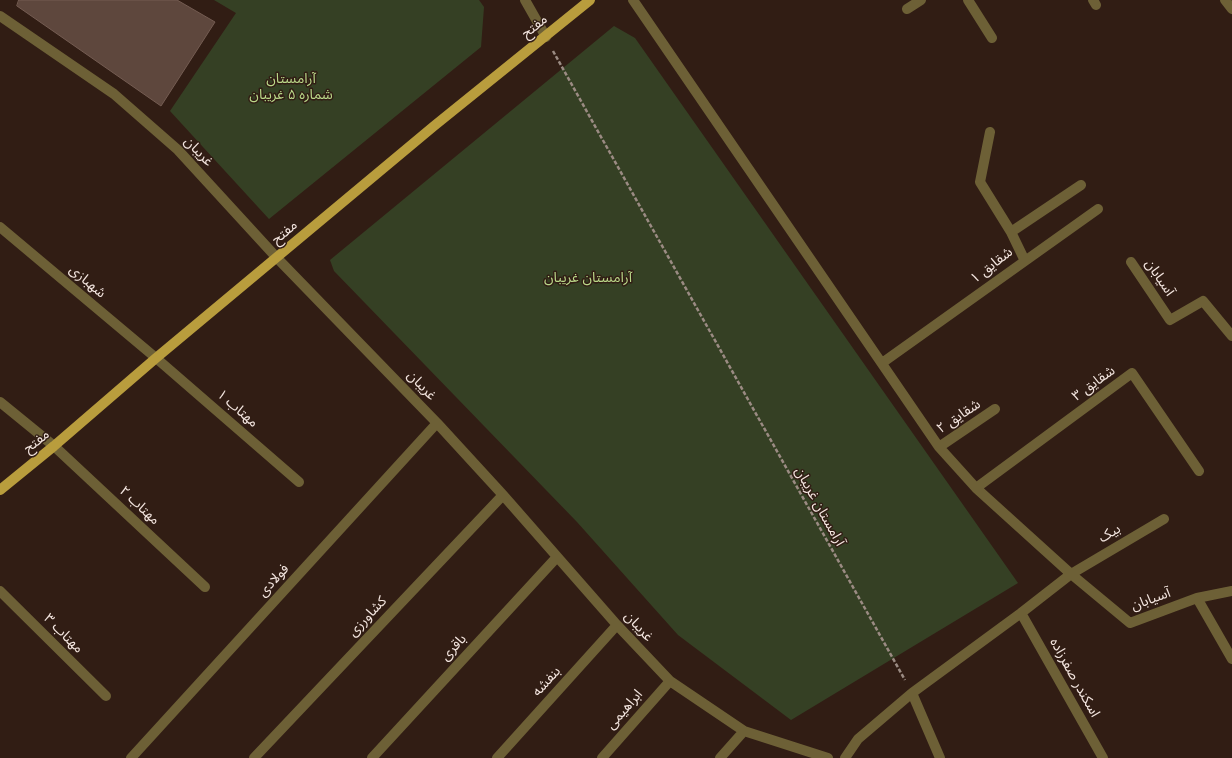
<!DOCTYPE html>
<meta charset="utf-8">
<style>
body{margin:0}
canvas{display:block;background:#311d14}
</style>
<canvas width="1232" height="758"></canvas>
<script>
const ctx = document.querySelector('canvas').getContext('2d');
ctx.lineJoin = 'round';
function fill(path, color) { ctx.fillStyle = color; ctx.fill(path, 'evenodd'); }
function stroke(path, color, width, dash) { ctx.strokeStyle = color; ctx.lineWidth = width; ctx.lineCap = dash ? 'butt' : 'round'; ctx.setLineDash(dash || []); ctx.stroke(path); }
function label(font, color, halo, rows, align = 'center') {
  ctx.font = font + ' "Nunito Sans","Noto Sans Arabic",sans-serif'; ctx.lineWidth = 3; ctx.setLineDash([]); ctx.textBaseline = 'middle'; ctx.strokeStyle = halo; ctx.fillStyle = color; for (const [text, x, y, turn = 0] of rows) {
    ctx.save(); ctx.translate(x, y); ctx.rotate((+turn || 0) * Math.PI / 180); ctx.textAlign = isNaN(turn) ? turn : align; if (halo) ctx.strokeText(text, 0, 0); ctx.fillText(text, 0, 0); ctx.restore();
  }
}
const green = new Path2D(`
 M214,0H479L484,7L481,47L269,219L170,111L236,13Z
 M614,26L635,38L1018,583L791,720L678,635L577,522L334,271L330,260Z`);
const building = new Path2D(`
 M19,0H177L215,22L161,106L17,6Z`);
const path = new Path2D(`
 M553,51L905,680`);
const minor = new Path2D(`
 M525,0L546,37
 M633,0L939,447L976,488L1071,574L1021,613L912,693L858,739L845,758
 M968,0L992,38
 M1093,0L1096,5
 M1225,0L1232,9
 M907,9L921,0
 M0,16L114,94L178,150L277,258L437,423L503,495L617,625L670,681L744,731L828,758
 M0,227L156,358L299,482
 M1011,232L1081,185
 M1025,261L1098,209
 M1131,262L1170,320L1203,301L1232,336
 M882,363L1025,261L1011,232L980,182L990,132
 M0,402L54,446L205,587
 M939,447L995,409
 M976,488L1132,373L1199,471
 M1164,519L1071,574L1130,623L1197,598L1232,591
 M0,591L106,696
 M1197,598L1232,659
 M1021,613L1103,758
 M912,693L940,758
 M131,758L437,423
 M254,758L503,495
 M372,758L557,557
 M497,758L617,625
 M602,758L670,681
 M720,758L744,731`);
const major = new Path2D(`
 M0,490L54,446L156,358L434,126L590,0`);
const streetNames = [
 ["مفتح",535,27,-39],
 ["غریبان",198,152,46],
 ["مفتح",285,233,-40],
 ["شقایق ۱",992,266,-38],
 ["آسیابان",1159,278,56],
 ["شهبازی",87,282,40],
 ["شقایق ۳",1094,384,-36],
 ["غریبان",421,386,46],
 ["مهتاب ۱",237,409,41],
 ["شقایق ۲",959,417,-34],
 ["مفتح",37,442,-39],
 ["مهتاب ۲",139,506,43],
 ["آرامستان غریبان",819,507,61],
 ["بیک",1110,534,-31],
 ["فولادی",274,581,-48],
 ["آسیابان",1151,600,-20],
 ["کشاورزی",368,617,-47],
 ["غریبان",638,627,47],
 ["مهتاب ۳",63,634,45],
 ["باقری",454,648,-47],
 ["اسکندر صفرزاده",1074,678,61],
 ["بنفشه",547,682,-48],
 ["ابراهیمی",625,710,-49]
];
const parkNames = [
 ["آرامستان",291,80],
 ["شماره ۵ غریبان",291,96],
 ["آرامستان غریبان",588,279]
];
fill(green, '#354024');
fill(building, '#5e473d');
stroke(building, '#745c52', 1);
stroke(path, '#9b8b83', 2.5, [4, 2]);
stroke(minor, '#6d6036', 10);
stroke(major, '#b99d3d', 10);
label('14px', '#f4e6e0', '#311d14', streetNames);
label('14px', '#bad889', '#311d14', parkNames);
</script>
